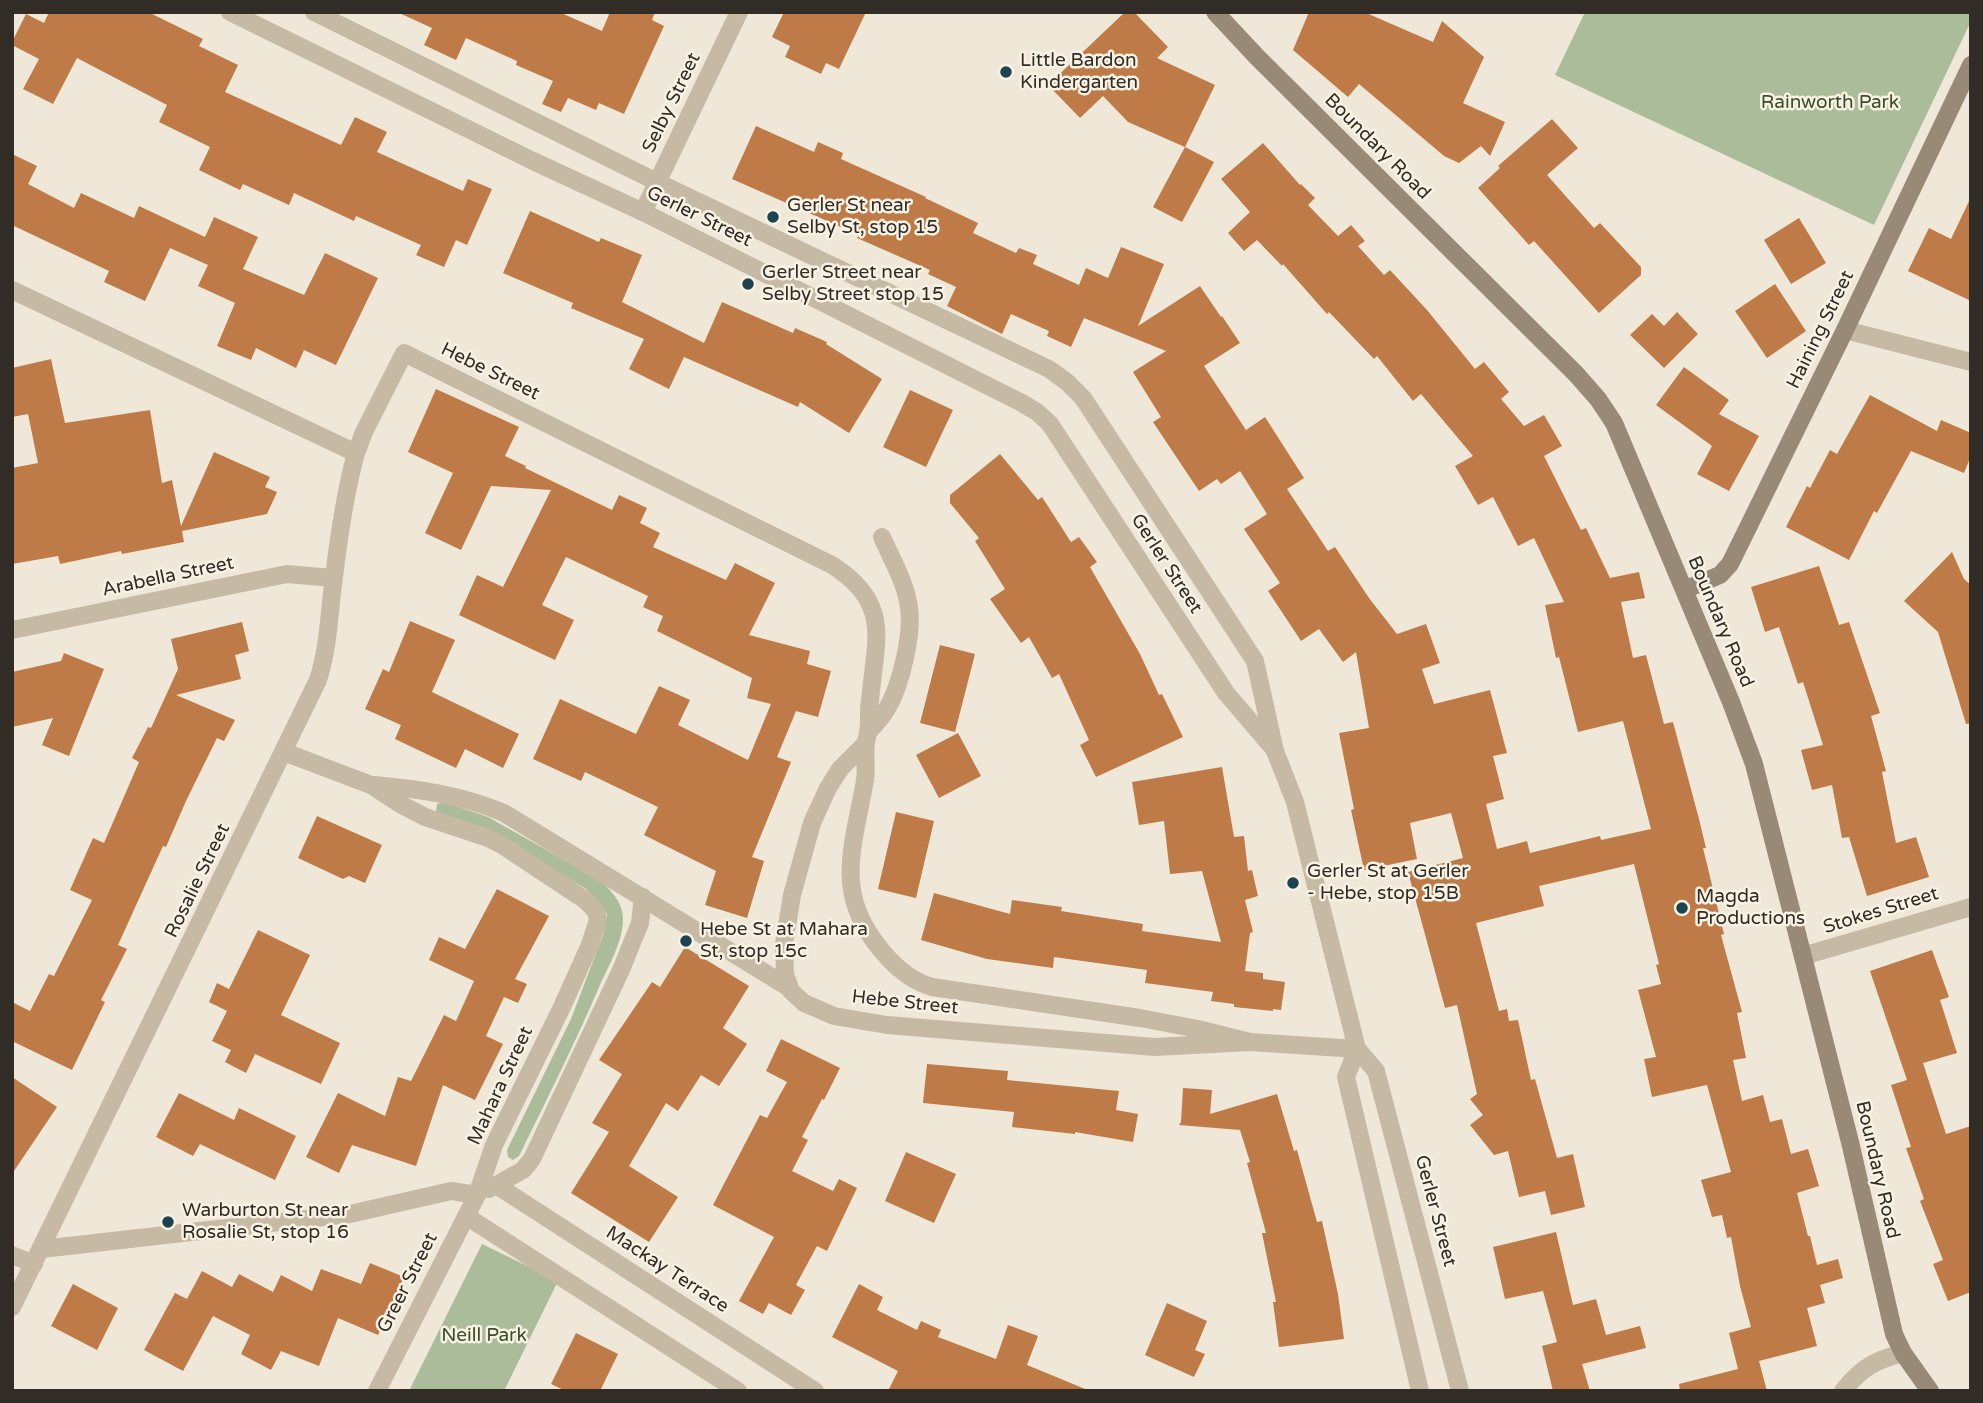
<!DOCTYPE html>
<style>
body{margin:0}
#map{position:relative;width:1983px;height:1403px;overflow:hidden;background:#efe8d8;font-family:"Varela Round",sans-serif}
canvas{display:block}
.frame{position:absolute;inset:0;border:14px solid #322c26;pointer-events:none}
</style>
<div id="map">
<canvas width="1983" height="1403"></canvas>
<div class="frame"></div>
</div>
<script>
const ctx = document.querySelector('canvas').getContext('2d');
ctx.lineJoin = 'round';
function fill(path, color) { ctx.fillStyle = color; ctx.fill(path, 'evenodd'); }
function stroke(path, color, width, dash) { ctx.strokeStyle = color; ctx.lineWidth = width; ctx.lineCap = dash ? 'butt' : 'round'; ctx.setLineDash(dash || []); ctx.stroke(path); }
function label(font, color, halo, rows, align = 'center') {
  ctx.font = font + ' "Varela Round",sans-serif'; ctx.lineWidth = 5; ctx.setLineDash([]); ctx.textBaseline = 'middle'; ctx.strokeStyle = halo; ctx.fillStyle = color; for (const [text, x, y, turn = 0] of rows) {
    ctx.save(); ctx.translate(x, y); ctx.rotate((+turn || 0) * Math.PI / 180); ctx.textAlign = isNaN(turn) ? turn : align; if (halo) ctx.strokeText(text, 0, 0); ctx.fillText(text, 0, 0); ctx.restore();
  }
}
const green = new Path2D(`
 M1585,12H1971V21L1874,225L1555,75Z
 M444,802L488,817L598,879C610,889 623,902 623,919C623,941 609,965 600,985C575,1043 547,1099 519,1156L513,1160L508,1157L507,1150L571,1019L603,935L607,915L603,907L586,889L498,837L436,812L437,804Z
 M482,1244L558,1281L504,1391H409Z`);
const building = new Path2D(`
 M49,12H148L203,39L199,46L238,65L225,92L341,145L355,117L387,132L377,152L463,191L468,179L492,189L467,245L456,240L444,267L416,255L421,245L356,216L354,221L294,193L289,205L243,184L240,190L199,170L210,147L159,122L167,105L77,58L53,104L23,89L39,59L12,45V42L26,14L44,23Z
 M397,12H559L602,31L610,12H655L652,20L664,26L624,114L599,103L596,110L568,98L561,112L542,104L553,81L516,65L517,61L466,38L456,60L424,45L432,28Z
 M784,12H866L839,69L826,63L821,74L785,57L790,46L772,37Z
 M1125,12H1134L1168,47L1157,58L1215,85L1185,147L1128,122L1103,96L1080,118L1048,85Z
 M1309,12H1364L1433,42L1442,21L1484,57L1463,103L1505,122L1490,156L1481,146L1459,163L1444,156L1359,84L1348,97L1293,50Z
 M1552,119L1578,148L1547,175L1594,228L1600,223L1641,267V275L1599,313L1534,241L1529,245L1478,188L1500,168L1498,166Z
 M756,126L814,152L818,142L843,153L841,159L926,197L925,198L978,223L973,233L1016,253L1019,248L1037,255L1033,264L1079,285L1086,268L1108,278L1121,247L1164,264L1138,326L1200,286L1221,317L1222,316L1240,343L1204,366L1246,430L1265,417L1304,478L1287,489L1328,551L1335,547L1369,598L1397,634L1426,624L1440,663L1422,669L1434,704L1490,690L1507,753L1493,756L1504,799L1486,804L1497,849L1527,841L1530,853L1600,836L1601,840L1651,829L1623,721L1578,732L1559,657L1556,658L1545,605L1564,602L1534,538L1518,546L1493,497L1478,505L1455,466L1473,456L1421,394L1413,401L1377,356L1374,359L1329,312L1327,314L1283,264L1282,266L1257,240L1244,251L1228,233L1250,212L1221,179L1263,143L1300,185L1301,184L1315,198L1308,205L1338,236L1351,225L1365,241L1358,246L1384,275L1390,270L1427,310L1475,369L1484,362L1509,392L1501,399L1524,426L1544,415L1562,446L1544,456L1581,530L1586,528L1610,578L1639,572L1645,598L1621,602L1633,658L1646,655L1664,724L1673,722L1699,819L1706,848H1703L1724,934L1721,935L1742,1012L1737,1013L1746,1058L1733,1060L1742,1101L1763,1095L1770,1122L1782,1119L1791,1154L1808,1149L1819,1186L1797,1193L1808,1236H1810L1817,1265L1838,1259L1843,1278L1820,1285L1825,1303L1807,1308L1817,1346L1759,1361L1767,1391H1680L1679,1384L1738,1369L1729,1333L1751,1327L1740,1286L1731,1237L1727,1238L1722,1215L1712,1217L1701,1180L1731,1172L1707,1085L1652,1097L1644,1059L1656,1057L1638,990L1661,984L1656,965L1659,964L1634,864L1539,886L1544,906L1476,923L1499,1011L1507,1009L1509,1021L1518,1020L1531,1080L1535,1079L1557,1158L1573,1154L1585,1207L1551,1215L1545,1191L1519,1197L1508,1151L1494,1155L1470,1125L1483,1115L1470,1099L1477,1094L1457,1005L1445,1008L1408,872L1463,858L1451,813L1410,823L1417,859L1364,870L1351,810L1354,809L1339,733L1369,728L1356,652L1343,662L1319,629L1301,641L1268,591L1280,583L1244,529L1267,514L1240,471L1221,484L1217,479L1199,491L1153,422L1161,417L1133,372L1166,351L1084,318L1071,347L1047,336L1049,331L1011,314L1002,334L947,306L956,287L928,274L930,270L857,238L859,235L732,179Z
 M1185,147L1214,162L1182,222L1153,207Z
 M12,154L37,166L28,184L74,208L81,193L134,218L139,206L205,237L214,217L258,237L243,269L304,295L325,253L378,278L336,365L304,350L296,368L256,348L251,360L217,346L235,303L198,286L208,265L170,248L145,301L104,282L109,271L12,225Z
 M1971,197V301L1908,271L1929,228L1951,239Z
 M530,211L599,242L601,238L642,255L622,302L704,343L722,302L793,333L795,328L827,342L826,344L882,379L849,433L800,402L798,407L684,357L669,389L629,369L644,339L571,308L573,303L503,273Z
 M1799,218L1826,263L1791,284L1764,240Z
 M1775,284L1806,331L1767,358L1735,311Z
 M1677,312L1698,334L1664,368L1630,335L1652,314L1664,326Z
 M51,359L65,423L150,410L162,483L172,480L181,526L214,452L270,477L265,487L277,492L267,514L182,531L184,542L122,554L121,551L60,564L58,556L12,564V468L38,463L28,414L12,417V368Z
 M1684,367L1729,400L1719,414L1759,436L1729,491L1697,474L1712,446L1656,405Z
 M436,389L519,427L505,456L526,466L525,468L612,510L619,495L647,508L640,523L660,533L653,547L726,580L735,563L775,583L749,635L810,651L807,664L831,671L818,717L796,711L777,757L791,762L752,857L764,861L747,918L705,905L716,871L644,835L658,807L585,772L581,781L533,759L560,699L636,734L659,686L690,700L678,725L748,760L771,704L747,698L752,678L657,631L663,616L643,607L648,596L566,557L542,605L574,620L555,660L459,615L477,575L503,587L551,490L491,486L461,550L425,533L453,473L408,452Z
 M910,390L953,410L926,467L883,447Z
 M1870,395L1937,431L1941,420L1971,433V456L1964,473L1911,451L1877,513L1874,511L1849,560L1786,527L1807,486L1810,488L1830,450L1837,454Z
 M1000,454L1038,500L1042,497L1071,542L1079,537L1097,562L1090,567L1140,654L1159,695L1162,694L1183,737L1096,777L1080,745L1089,740L1059,674L1052,678L1029,637L1021,643L990,599L1005,589L975,541L979,538L950,503V495Z
 M1952,552L1964,579L1971,585V723L1966,724L1938,632L1904,601Z
 M1819,566L1839,625L1849,622L1880,713L1871,716L1886,771L1882,772L1896,843L1916,837L1929,877L1867,896L1849,837L1842,838L1832,785L1812,790L1801,750L1823,745L1803,682L1798,684L1779,627L1765,632L1751,587Z
 M410,621L455,640L432,692L519,734L503,768L465,749L456,768L395,739L401,725L365,709L383,669L389,672Z
 M242,622L249,651L235,655L241,679L176,695L235,720L224,741L217,738L186,801L166,847L163,846L118,945L127,949L101,1000L105,1002L72,1070L12,1041V1002L30,1011L49,974L54,976L92,900L70,890L93,838L104,843L139,762L132,758L148,727L151,728L178,669L171,639Z
 M940,645L975,654L955,732L920,723Z
 M64,653L104,669L69,756L42,745L53,718L12,727V672L61,661Z
 M958,733L981,776L939,798L916,755Z
 M1222,767L1234,837L1244,836L1248,871L1252,870L1258,896L1245,900L1253,932L1250,933L1245,971L1263,973V979L1285,982L1281,1010L1273,1009V1011L1234,1007V1004L1211,1001L1213,992L1145,983L1147,970L1054,957L1053,968L987,959L921,940L934,893L1010,914L1012,900L1062,907L1061,911L1143,924L1142,931L1221,942L1202,871L1170,874L1164,821L1139,825L1132,782Z
 M896,812L934,821L916,898L878,889Z
 M317,816L382,845L365,883L349,876L343,879L298,858Z
 M497,889L549,916L515,979L527,984L518,1003L504,997L486,1036L503,1044L475,1100L443,1085L416,1166L352,1145L339,1173L306,1157L338,1093L385,1116L398,1077L411,1081L444,1015L456,1021L474,981L429,960L439,937L465,949Z
 M258,930L310,955L281,1015L340,1043L321,1084L255,1054L246,1073L225,1062L231,1050L212,1041L227,1011L209,1002L217,983L229,989Z
 M685,947L749,986L723,1028L747,1044L719,1086L701,1075L678,1111L666,1103L629,1166L678,1197L649,1242L571,1193L609,1132L592,1123L622,1074L599,1060L652,982L660,987Z
 M1932,950L1949,997L1940,1000L1957,1053L1923,1063L1946,1134L1971,1126V1292L1948,1301L1933,1264L1943,1260L1920,1201L1924,1199L1906,1148L1911,1147L1891,1085L1907,1080L1870,971Z
 M781,1039L840,1068L824,1100L822,1099L802,1137L808,1140L792,1171L833,1191L839,1179L857,1188L827,1251L817,1246L796,1285L805,1290L791,1315L769,1303L763,1314L739,1301L774,1237L713,1205L760,1115L767,1118L787,1082L766,1071Z
 M927,1064L1008,1071L1007,1080L1119,1091L1116,1110L1138,1114L1133,1142L1075,1132V1134L1012,1127L1014,1112L923,1103Z
 M12,1077L57,1107L12,1174Z
 M1183,1088L1212,1090L1210,1114L1277,1094L1294,1151L1297,1150L1317,1222L1322,1221L1338,1294L1344,1339L1279,1347L1273,1302H1276L1262,1233H1266L1247,1163L1250,1162L1240,1130L1179,1125L1181,1122Z
 M179,1093L234,1120L239,1108L296,1136L275,1180L200,1144L193,1156L156,1137Z
 M906,1152L956,1174L934,1223L885,1201Z
 M1556,1232L1573,1305L1596,1299L1606,1335L1640,1326L1646,1348L1582,1364L1590,1391H1553L1542,1346L1557,1342L1543,1291L1505,1299L1493,1247Z
 M370,1263L404,1277L378,1335L338,1318L319,1366L281,1351L271,1370L241,1354L250,1335L213,1316L183,1371L144,1350L175,1293L187,1299L202,1271L232,1287L239,1274L273,1292L281,1275L312,1291L321,1269L361,1284Z
 M73,1284L118,1308L97,1350L51,1326Z
 M859,1284L883,1297L877,1310L917,1330L921,1321L941,1330L938,1337L996,1359L1008,1325L1038,1336L1027,1365L1090,1391H888L898,1371L832,1337Z
 M1167,1303L1207,1321L1195,1350L1205,1354L1194,1377L1145,1355Z
 M576,1333L618,1354L600,1391H566L551,1384Z`);
const street = new Path2D(`
 M230,12L533,161L643,212L1022,403L1037,412L1050,424L1226,693L1273,748
 M314,12L657,182L1049,369L1067,382L1083,398L1255,661L1275,751L1295,802L1357,1049L1376,1071L1460,1391
 M643,212L739,12
 M12,290L356,453L364,432L404,353L832,565C893,604 875,640 870,701C868,711 870,722 868,732C868,736 866,739 866,743C864,755 867,767 865,780C854,846 832,892 882,951C896,968 911,981 932,987L1140,1018L1198,1029L1250,1042
 M1845,330L1971,362
 M12,630L287,574L333,578
 M868,732C876,724 883,716 888,707C901,684 913,633 909,608C906,583 892,560 882,537
 M865,744L840,769L828,788L812,823L792,895L784,944L785,974L791,991L804,1003L834,1016L887,1025L1155,1047L1250,1042L1357,1049
 M284,752L371,785L400,804L425,817L488,838L502,845L585,900L596,911L598,920L589,947L561,1009L494,1145L477,1195L377,1391
 M374,785C419,789 462,795 504,813L788,987
 M1803,956L1971,907
 M1357,1049L1346,1077L1420,1391
 M496,1185L815,1391
 M489,1189L523,1170L532,1159L621,970L640,923L643,897
 M466,1216L738,1391
 M42,1249L350,1214L451,1191L477,1195
 M12,1255L34,1264
 M12,1307L318,680C329,646 329,612 334,577C339,535 345,493 356,453
 M1843,1391C1861,1368 1875,1360 1903,1353`);
const secondary = new Path2D(`
 M1215,12L1257,57L1576,374L1598,399L1614,423L1731,702L1754,764L1851,1146L1894,1334L1903,1353L1930,1391
 M1684,590L1720,575L1730,564L1845,330L1971,65`);
const markers = [
 [1006,72,7,"#1e4350"],
 [773,217,7,"#1e4350"],
 [748,284,7,"#1e4350"],
 [1293,883,7,"#1e4350"],
 [1682,908,7,"#1e4350"],
 [686,941,7,"#1e4350"],
 [168,1222,7,"#1e4350"]
];
const poiNames = [
 ["Little Bardon",1020,61],
 ["Kindergarten",1020,83],
 ["Gerler St near",787,206],
 ["Selby St, stop 15",787,228],
 ["Gerler Street near",762,273],
 ["Selby Street stop 15",762,295],
 ["Gerler St at Gerler",1307,872],
 ["- Hebe, stop 15B",1307,894],
 ["Magda",1696,897],
 ["Productions",1696,919],
 ["Hebe St at Mahara",700,930],
 ["St, stop 15c",700,952],
 ["Warburton St near",182,1211],
 ["Rosalie St, stop 16",182,1233]
];
const streetNames = [
 ["Selby Street",672,103,-64],
 ["Boundary Road",1377,147,45],
 ["Gerler Street",699,217,26],
 ["Haining Street",1821,330,-64],
 ["Hebe Street",490,372,26],
 ["Gerler Street",1166,564,57],
 ["Arabella Street",168,577,-12],
 ["Boundary Road",1720,622,67],
 ["Rosalie Street",198,881,-64],
 ["Stokes Street",1881,911,-17],
 ["Hebe Street",905,1003,6],
 ["Mahara Street",501,1086,-65],
 ["Boundary Road",1877,1170,77],
 ["Gerler Street",1435,1211,75],
 ["Mackay Terrace",667,1270,33],
 ["Greer Street",408,1283,-63]
];
const parkNames = [
 ["Rainworth Park",1830,103],
 ["Neill Park",484,1336]
];
fill(green, '#aabc99');
fill(building, '#be7b47');
stroke(street, '#c6baa5', 18);
stroke(secondary, '#998a77', 18);
for (const [x, y, r, color] of markers) { const dot = new Path2D(); dot.arc(x, y, r, 0, 2 * Math.PI); ctx.fillStyle = color; ctx.fill(dot); stroke(dot, '#f7f2e3', 2.5); }
label('19px', '#322c26', '#f7f2e3', poiNames, 'left');
label('19px', '#322c26', '#f7f2e3', streetNames);
label('19px', '#3b4e2b', '#f7f2e3', parkNames);
</script>
